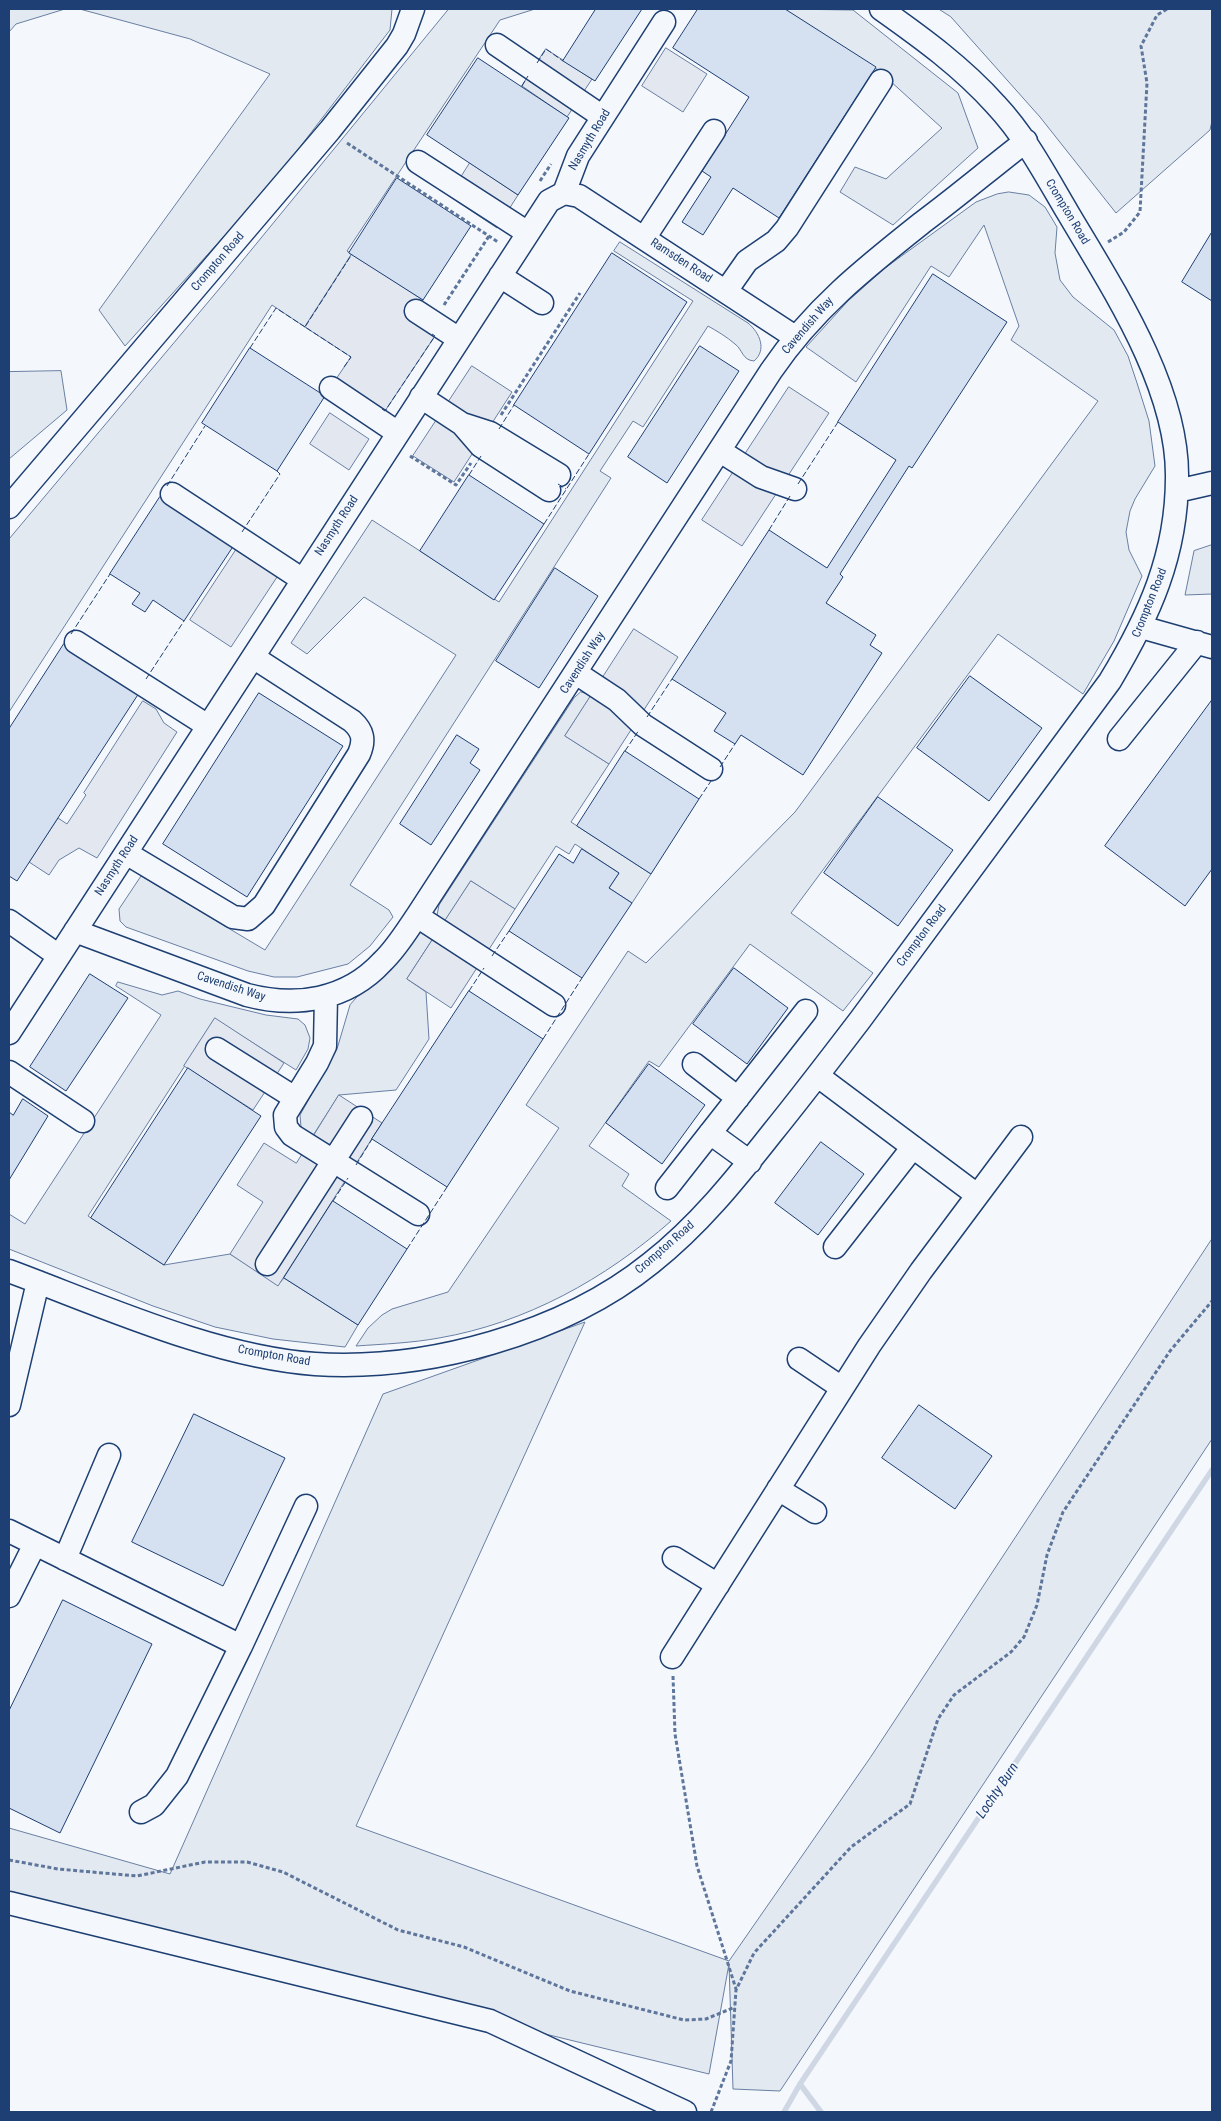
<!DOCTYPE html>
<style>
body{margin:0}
#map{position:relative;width:1221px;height:2121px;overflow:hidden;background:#f4f7fb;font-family:"Roboto Condensed",sans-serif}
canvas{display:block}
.frame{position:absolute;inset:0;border:10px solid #1d3f73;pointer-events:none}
</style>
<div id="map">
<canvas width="1221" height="2121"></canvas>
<div class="frame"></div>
</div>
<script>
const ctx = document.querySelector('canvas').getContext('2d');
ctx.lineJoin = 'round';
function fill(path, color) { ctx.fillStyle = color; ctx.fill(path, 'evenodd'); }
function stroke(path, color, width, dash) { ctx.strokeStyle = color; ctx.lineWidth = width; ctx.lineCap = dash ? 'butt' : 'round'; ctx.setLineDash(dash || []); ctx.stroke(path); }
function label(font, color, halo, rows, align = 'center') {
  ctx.font = font + ' "Roboto Condensed",sans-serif'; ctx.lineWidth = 4; ctx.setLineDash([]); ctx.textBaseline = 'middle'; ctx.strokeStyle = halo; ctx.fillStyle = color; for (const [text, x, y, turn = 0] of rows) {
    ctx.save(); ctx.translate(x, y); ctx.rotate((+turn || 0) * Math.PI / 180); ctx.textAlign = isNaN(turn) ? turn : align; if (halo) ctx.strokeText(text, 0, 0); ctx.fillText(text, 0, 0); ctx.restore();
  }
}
const green = new Path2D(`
 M9,9H65L16,24L9,32Z
 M80,9H392L390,30L273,182L125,346L99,310L270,74L190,39Z
 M449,9H535L500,20L347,251L352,254L305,327L272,305L9,712V539L225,282Z
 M783,9L853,10L958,93L978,148L893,225L840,192L855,167L886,179L942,128L878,70Z
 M939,9H1212V121L1210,130L1116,213L1040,117L951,17Z
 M1009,192L1029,195L1045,207L1057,227L1055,253L1060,280L1073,297L1114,330L1128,356L1137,383L1149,421L1155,466L1135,499L1130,511L1126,532L1129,550L1142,576L1114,641L1083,694L998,634L791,913L873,973L843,1011L750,944L659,1067L649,1061L589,1146L629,1174L622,1186L671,1221C605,1279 526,1323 439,1338C412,1343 384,1344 356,1346L368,1328L382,1315L392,1309L448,1292L559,1128L526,1105L628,951L646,963L795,812L1098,401L1011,340L1019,326L984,225L949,277L931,266L856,382L806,347L848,301L885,268L976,202L997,194Z
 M620,242L748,323C760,333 767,350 754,361C742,360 743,350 735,344C727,337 717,331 708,326L643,427L633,421L600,471L611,478L350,885L389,910L393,917L370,946L348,964L297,977H274L248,971L126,927L120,921L119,909L141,876L265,950L456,655L364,597L307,654L291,643L372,520L499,602L693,301L614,251Z
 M61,371L67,410L9,459V372Z
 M1212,545V594L1185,595L1194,551Z
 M581,692L592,695L565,736L609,764L571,822L651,874L632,903L609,888L619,873L575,844L569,854L556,846L515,909L471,881L444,923L437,915L439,905L574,698Z
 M418,929L436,934L407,979L426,992L429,1039L396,1090L339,1095L312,1137L301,1127L300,1115L337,1049L350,1005Z
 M118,982L162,995L178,991L200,999L266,1015L298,1019L305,1025L310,1038L308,1049L296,1070L215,1019L88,1216L164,1265L230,1254L278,1285L284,1278L358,1325L345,1347L273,1339L215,1327L153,1306L9,1249V1214L25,1224L161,1015L116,986Z
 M1212,1239V1439L780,2091L733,2089L729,1964L709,2074L9,1903V1828L170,1874L383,1394L585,1322L356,1826L729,1961L870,1758Z`);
const parking = new Path2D(`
 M666,48L707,74L683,112L642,86Z
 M546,49L592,79L567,117L522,86Z
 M470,163L518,195L497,228L449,196Z
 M352,254L423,300L411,320L435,336L385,411L336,379L351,357L305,327Z
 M472,366L512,392L454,482L413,456Z
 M789,387L829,413L742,546L702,520Z
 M330,413L369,439L349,470L310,444Z
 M238,547L279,574L231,647L190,620Z
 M634,629L678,657L609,764L565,736Z
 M143,701L156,709L164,723L177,732L97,858L79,848L59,860L49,875L29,862L58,818L67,824L86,795L84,793Z
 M471,881L515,909L451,1008L407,979Z
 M215,1018L284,1063L253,1110L184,1066Z
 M339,1095L382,1123L278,1286L230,1254L263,1202L237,1185L264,1143L296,1163Z`);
const stream = new Path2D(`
 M800,2084L821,2112
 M784,2112L800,2084L1212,1470`);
const building = new Path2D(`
 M596,9H642L595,81L563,61Z
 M698,9H785L876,67L779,218L733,188L703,235L682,222L711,177L702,171L749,97L673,48Z
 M478,58L569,118L518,195L427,135Z
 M397,178L471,226L423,300L349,253Z
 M1212,232V301L1182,282Z
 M612,253L687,302L589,454L514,405Z
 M933,274L1007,322L912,468L909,466L840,574L843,577L826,603L876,635L870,645L882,653L803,775L741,735L735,744L714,731L726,713L672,679L769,530L827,568L896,460L838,422Z
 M700,346L739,371L667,483L628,457Z
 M250,348L325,396L277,471L202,423Z
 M469,475L544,524L494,600L420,551Z
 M160,497L234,545L184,621L153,600L145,612L132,604L140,593L110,574Z
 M555,568L598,596L539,688L496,661Z
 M64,644L139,693L17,881L9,876V729Z
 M970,676L1042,728L989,801L917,748Z
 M259,693L343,746L247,897L163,844Z
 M1212,700V869L1185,906L1105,846Z
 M457,735L479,749L470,763L480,770L431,845L400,824Z
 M625,751L699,799L651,874L577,826Z
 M878,797L953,850L898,926L824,873Z
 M582,849L619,873L609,888L632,903L582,978L509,931L559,854L573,863Z
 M734,968L788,1008L747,1064L693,1024Z
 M90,974L128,998L66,1091L30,1067Z
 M469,991L543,1039L447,1187L372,1139Z
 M649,1064L705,1105L662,1164L606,1123Z
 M188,1068L261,1116L164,1265L91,1218Z
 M23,1099L48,1116L9,1180V1112L13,1115Z
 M821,1142L864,1174L818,1235L775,1203Z
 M333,1201L407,1249L358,1325L284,1278Z
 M919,1405L992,1456L955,1509L882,1458Z
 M194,1414L285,1458L223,1586L132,1542Z
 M63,1600L152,1644L60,1833L9,1808V1711Z`);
const path = new Path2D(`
 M347,143L498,242
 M540,181L551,164
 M1108,242L1124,232L1140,212L1147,83L1141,46L1157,15L1167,9
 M444,305L489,236
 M501,415L580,293
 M410,456L456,485L471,463
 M673,1676L675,1734L697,1866L736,1989
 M9,1860L58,1869L137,1876L205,1862H247L283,1872L398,1930L464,1947L570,1991L684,2020L706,2019L735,2007
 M711,2112L731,2061L736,1990L754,1953L851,1847L910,1804L938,1719L954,1695L1011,1652L1024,1637L1037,1605L1047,1555L1063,1512L1170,1351L1212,1301`);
const minor = new Path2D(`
 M497,45L603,117
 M418,162L528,233
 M564,193L578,156L664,22
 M645,237L714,131
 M500,276L542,303
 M726,291L747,261L776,241L787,228L881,81
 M416,311L459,339
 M331,388L398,433
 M421,397L462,424L490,433L559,475
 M462,424L481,446L549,490
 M720,451L761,477L795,489
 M1177,491L1212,483
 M172,494L303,580
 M9,507L330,130L397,46L404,34L413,9
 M1141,627L1212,647
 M76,642L208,726
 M576,673L617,700L643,725L711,769
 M1119,739L1197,642
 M126,853L233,917L248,919L264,905L359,754C365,740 363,731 352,721L253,657
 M417,916L554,1005
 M9,921L59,956
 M75,931L247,995C296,1008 347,1000 382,962C396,949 406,932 417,916L771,371C813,309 865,268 923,222C958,196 991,168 1026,141
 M326,996L325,1046L317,1063L285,1115L286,1127L292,1135L418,1214
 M9,1033L549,201L564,193L579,196L795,337
 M217,1049L295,1098
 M694,1064L738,1098
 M9,1072L83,1121
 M818,1076L977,1195
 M710,1133L750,1162
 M667,1188L806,1011
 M835,1247L913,1147
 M267,1264L361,1118
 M9,1271C103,1306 215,1357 315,1364C427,1371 563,1334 651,1263C698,1226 735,1180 772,1133C802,1096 831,1058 860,1020C944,907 1027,794 1110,681C1149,616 1177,555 1177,477C1178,387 1113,289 1068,213C1046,176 1026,137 996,105C962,67 922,38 881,9
 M799,1359L842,1388
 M9,1405L38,1282
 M778,1489L815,1512
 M9,1531L241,1646
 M674,1558L718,1585
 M65,1559L109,1455
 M9,1596L35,1544
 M672,1657L869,1346L921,1271L1021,1137
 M141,1812L154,1805L177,1776L241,1646L306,1506
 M9,1903L490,2021L685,2112`);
const fence = new Path2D(`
 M537,63L546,49L563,61
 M522,86L528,76
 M250,348L276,308L305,327
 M344,367L351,357L305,327L352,254
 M382,409L385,411L435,336L432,334
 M499,429L514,405
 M469,475L481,456
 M558,484L566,489
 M798,484L838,422
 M167,486L205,426
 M544,524L589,454
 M769,530L790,496
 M242,532L280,474L277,471
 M71,634L110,574
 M146,679L184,621
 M647,717L672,679
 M625,751L639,730
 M720,767L735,744
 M699,799L713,778
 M492,956L509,931
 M469,991L484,968
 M543,1039L582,978
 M356,1165L372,1139
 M333,1201L348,1178
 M407,1249L447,1187`);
const streetNames = [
 ["Nasmyth Road",590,140,-59],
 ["Crompton Road",1067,212,59],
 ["Ramsden Road",681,261,33],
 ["Crompton Road",218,262,-49],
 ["Cavendish Way",808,326,-49],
 ["Nasmyth Road",337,526,-57],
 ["Crompton Road",1150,603,-68],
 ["Cavendish Way",583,663,-57],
 ["Nasmyth Road",117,866,-57],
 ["Crompton Road",922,936,-53],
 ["Cavendish Way",231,987,18],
 ["Crompton Road",665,1248,-41],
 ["Crompton Road",274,1356,10]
];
const waterNames = [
 ["Lochty Burn",998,1791,-56]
];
fill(green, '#e3e9f0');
stroke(green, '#687fa3', 1);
fill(parking, '#e3e8f0');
stroke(parking, '#687fa3', 1);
stroke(stream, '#cfd7e4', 5.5);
fill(building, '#d5e0f0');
stroke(building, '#1d3f73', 1);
stroke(minor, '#1d3f73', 25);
stroke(path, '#5e769c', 3, [4, 2.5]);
stroke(minor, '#f4f7fb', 22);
stroke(fence, '#1d3f73', 1, [6, 2.5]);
label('12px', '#1d3f73', '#f4f7fb', streetNames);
label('italic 14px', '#1d3f73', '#f4f7fb', waterNames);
</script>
